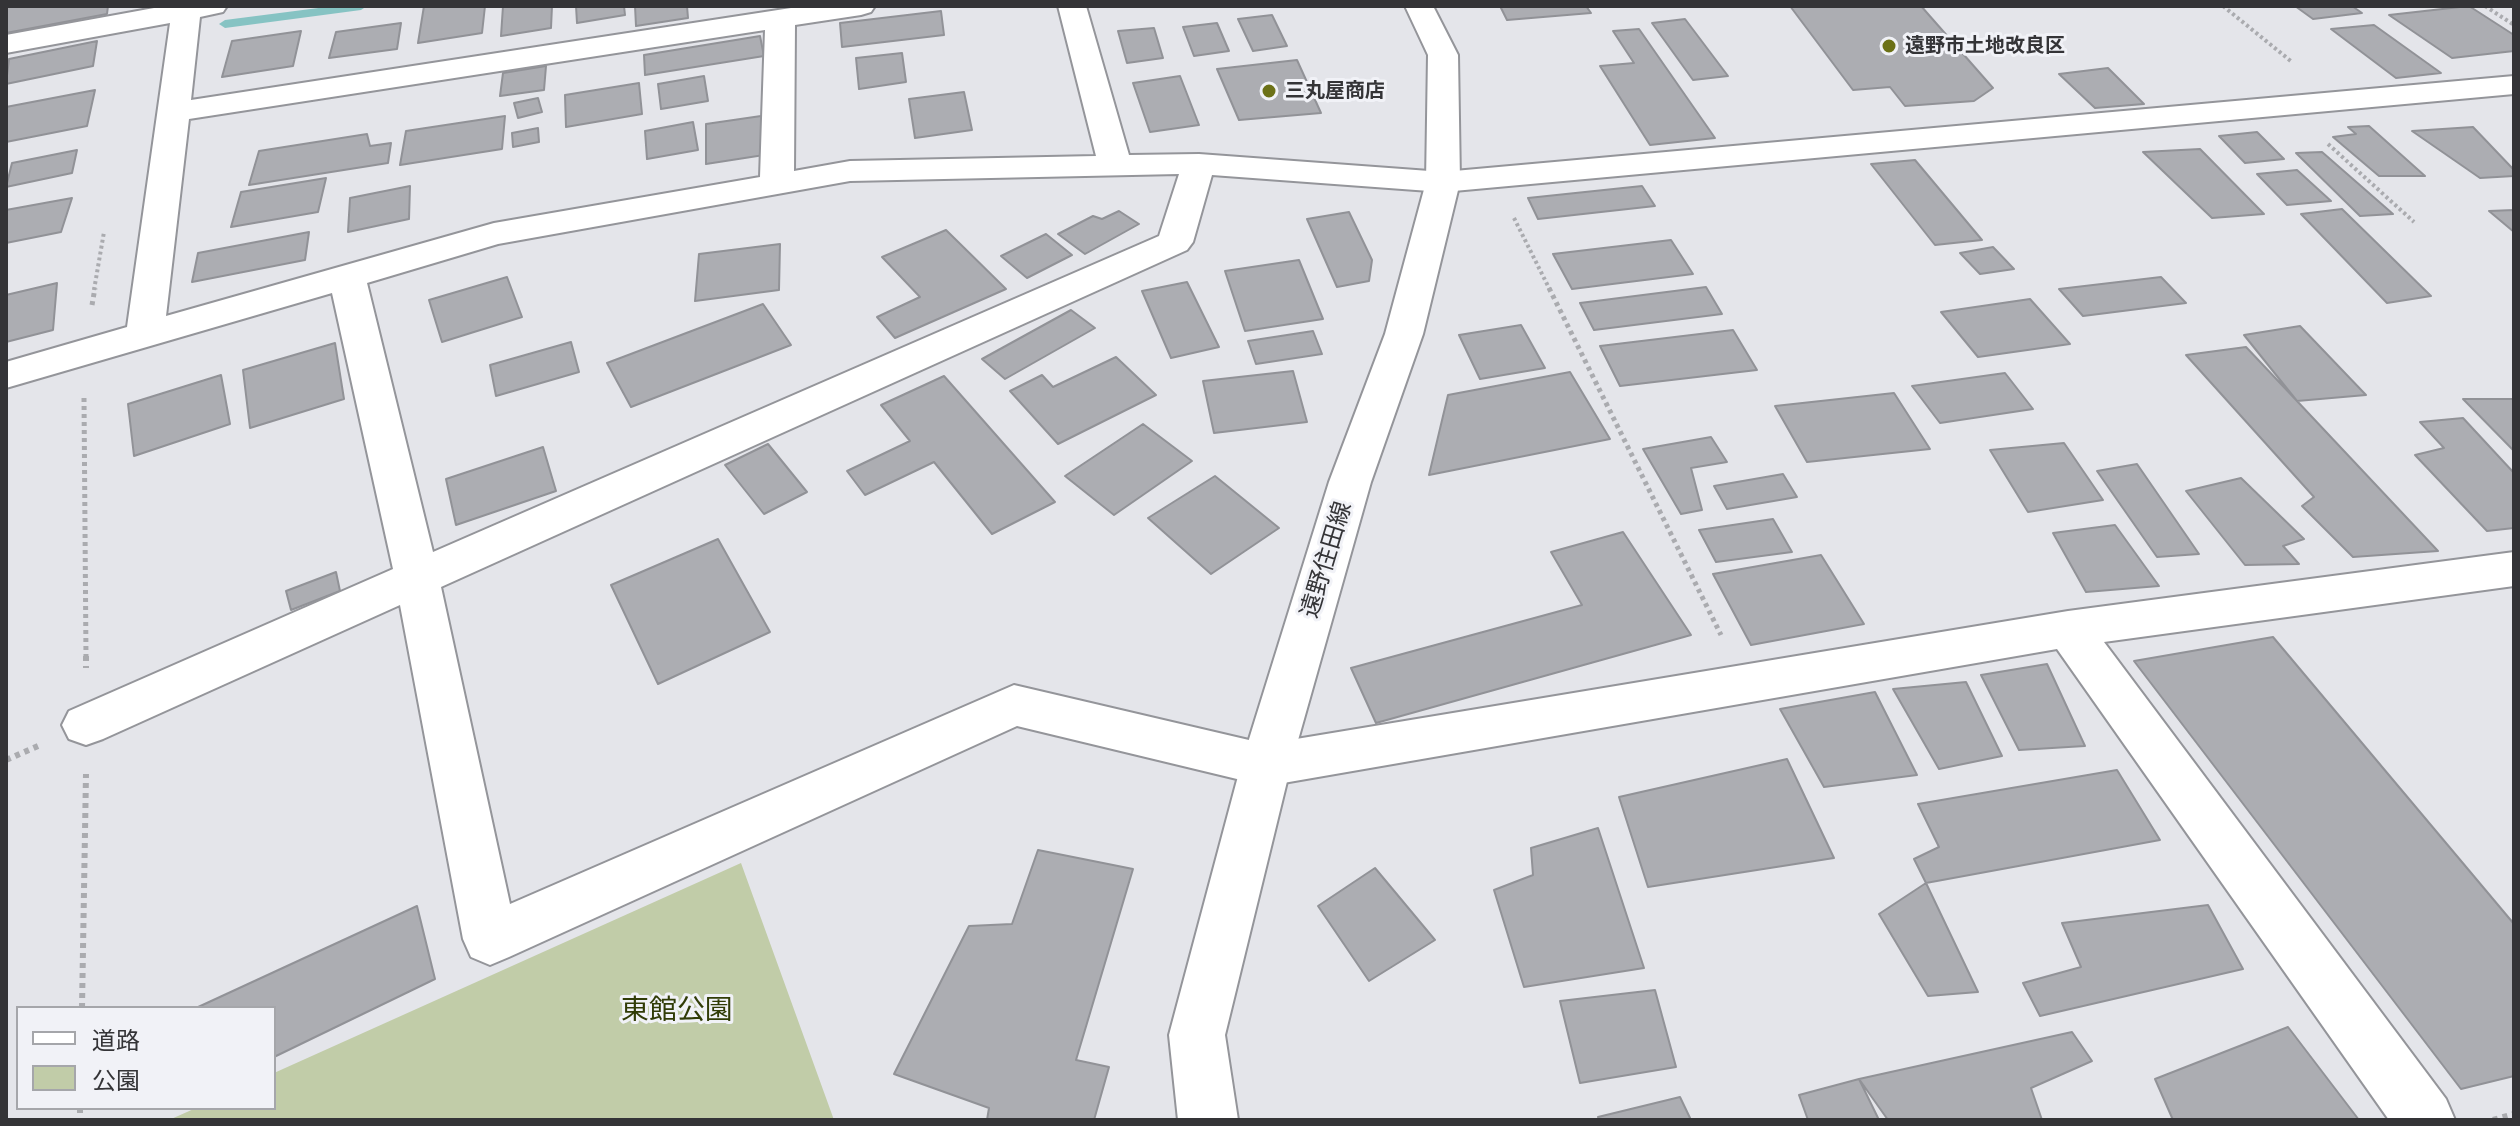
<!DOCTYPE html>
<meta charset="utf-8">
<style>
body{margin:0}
#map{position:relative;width:2520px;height:1126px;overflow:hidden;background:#e4e5ea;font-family:Karla,"Noto Sans JP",sans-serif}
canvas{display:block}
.frame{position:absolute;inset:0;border:8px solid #343437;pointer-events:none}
.legend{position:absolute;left:16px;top:1006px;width:260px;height:104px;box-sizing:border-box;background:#f1f2f7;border:2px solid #a5a6aa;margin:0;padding:10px 14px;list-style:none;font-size:24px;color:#343437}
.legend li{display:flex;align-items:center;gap:16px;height:40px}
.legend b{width:40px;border:2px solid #a5a6aa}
</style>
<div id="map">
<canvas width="2520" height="1126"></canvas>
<div class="frame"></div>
<ul class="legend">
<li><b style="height:10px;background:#fff"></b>道路</li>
<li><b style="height:22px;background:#c1cca8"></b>公園</li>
</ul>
</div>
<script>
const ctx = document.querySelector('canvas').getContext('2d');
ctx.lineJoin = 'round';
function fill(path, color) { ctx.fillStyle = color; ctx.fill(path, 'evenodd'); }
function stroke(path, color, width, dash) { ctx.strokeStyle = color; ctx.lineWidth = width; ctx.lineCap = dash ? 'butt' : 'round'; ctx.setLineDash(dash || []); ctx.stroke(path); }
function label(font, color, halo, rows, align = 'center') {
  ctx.font = font + ' Karla,"Noto Sans JP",sans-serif'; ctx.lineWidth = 6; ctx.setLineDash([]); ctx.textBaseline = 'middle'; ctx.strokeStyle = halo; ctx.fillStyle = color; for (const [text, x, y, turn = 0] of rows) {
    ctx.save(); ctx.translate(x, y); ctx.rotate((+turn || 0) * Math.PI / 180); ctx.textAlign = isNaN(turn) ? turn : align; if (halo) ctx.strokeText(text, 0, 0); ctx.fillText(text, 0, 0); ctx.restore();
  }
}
const green = new Path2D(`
 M741,863L834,1120H169L196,1108H274V1073Z`);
const stream = new Path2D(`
 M334,6H367L361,10L225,28L219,24L225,20Z`);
const building = new Path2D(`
 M6,6H108L107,14L6,33Z
 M424,6H485L482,33L418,43Z
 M503,6H552L551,28L501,36Z
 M576,6H624L625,15L577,23Z
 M635,6H687L688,18L636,26Z
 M1500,6H1586L1591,13L1507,20Z
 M1790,6H1921L1993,88L1974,101L1905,106L1890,87L1853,90Z
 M2295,6H2352L2362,13L2313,19Z
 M2469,6L2514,35V51L2452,58L2389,15Z
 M941,11L944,35L842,47L840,23Z
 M1272,15L1287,46L1253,51L1238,19Z
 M1685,19L1728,76L1693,80L1652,23Z
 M401,23L397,49L329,58L336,32Z
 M1217,23L1229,51L1194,56L1183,27Z
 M2374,25L2441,73L2396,78L2331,29Z
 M1154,28L1163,58L1127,63L1118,31Z
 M1639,29L1715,138L1650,145L1600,66L1634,63L1613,31Z
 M301,31L293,66L222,77L232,41Z
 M760,36L764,56L645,75L644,55Z
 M97,41L93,66L6,84L9,59Z
 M902,53L906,82L859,89L856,58Z
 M1297,60L1321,113L1239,120L1217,69Z
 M546,66L544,90L500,96L503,73Z
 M2108,68L2144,104L2095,108L2059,74Z
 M704,76L708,101L661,109L658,84Z
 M1180,76L1199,125L1150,132L1133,83Z
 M639,83L642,114L566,127L565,95Z
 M95,90L87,126L6,142V107Z
 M964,92L972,130L915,138L909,99Z
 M538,98L542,112L518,118L514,103Z
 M505,116L502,149L400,165L406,131Z
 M761,116L764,155L706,164V124Z
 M693,122L698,150L647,159L645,131Z
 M2369,126L2425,176H2379L2333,137L2356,134L2348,127Z
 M2473,127L2514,170V176L2480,178L2412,131Z
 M538,128L539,142L513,147L512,133Z
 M2257,132L2284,159L2245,163L2219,136Z
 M367,134L370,146L391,143L388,163L249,185L259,151Z
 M2200,149L2264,214L2212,218L2143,152Z
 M77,150L72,173L6,187L12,163Z
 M2322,152L2393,214L2360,216L2296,153Z
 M1915,160L1982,240L1935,245L1871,164Z
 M2297,170L2331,201L2287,205L2257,174Z
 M326,178L318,212L231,227L241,192Z
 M410,186L409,219L348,232L350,198Z
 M1642,186L1655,206L1538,219L1528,198Z
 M72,198L61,232L6,243V210Z
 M2342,209L2431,296L2387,303L2301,214Z
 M2514,210V232L2489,211Z
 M1119,211L1139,224L1085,254L1058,234L1093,216L1102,219Z
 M1349,212L1372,260L1369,281L1337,287L1307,219Z
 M946,230L1006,289L895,338L877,317L920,297L882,257Z
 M309,232L305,260L192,282L198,253Z
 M1046,234L1072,255L1027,278L1001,256Z
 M1671,240L1693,274L1572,289L1553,254Z
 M780,244L779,290L695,301L699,254Z
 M1993,247L2014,269L1980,274L1960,253Z
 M1299,260L1323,319L1245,331L1225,271Z
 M507,277L522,317L442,342L429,300Z
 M2161,277L2186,303L2083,316L2059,289Z
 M1187,282L1219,347L1171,358L1142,291Z
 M57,283L53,330L6,342V295Z
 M1706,287L1722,314L1594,330L1580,303Z
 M2030,299L2070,344L1978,357L1941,312Z
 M763,304L791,345L631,407L607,363Z
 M1071,310L1095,328L1005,379L982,359Z
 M1521,325L1545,368L1480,379L1459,335Z
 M2300,326L2366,395L2297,401L2244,335Z
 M1733,330L1757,370L1620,386L1600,346Z
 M1313,331L1322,354L1256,364L1248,341Z
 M571,342L579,372L496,396L490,365Z
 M335,343L344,399L250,428L243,370Z
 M2246,347L2297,401L2438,551L2353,557L2302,506L2314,497L2186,355Z
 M1116,357L1156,395L1058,444L1010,391L1042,375L1053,387Z
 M1293,371L1307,422L1214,433L1203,381Z
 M1570,372L1610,439L1429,475L1448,395Z
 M2005,373L2033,409L1940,423L1912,386Z
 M221,375L230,424L134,456L128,404Z
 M944,376L1055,502L992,534L934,462L865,495L847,471L910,441L881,405Z
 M1894,393L1930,449L1807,462L1775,406Z
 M2463,399H2514V451Z
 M2463,418L2514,473V528L2487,531L2415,455L2444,448L2420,422Z
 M1143,424L1192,461L1114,515L1065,476Z
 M1711,437L1727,462L1691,468L1702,510L1681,514L1643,449Z
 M2064,443L2103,500L2028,512L1990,450Z
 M768,444L807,492L764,514L725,465Z
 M543,447L556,491L456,525L446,479Z
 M2137,464L2199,554L2157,557L2097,471Z
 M1783,474L1797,497L1727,509L1714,486Z
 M1215,476L1279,528L1211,574L1148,518Z
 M2241,478L2304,539L2283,546L2299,564L2245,565L2186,491Z
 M1773,519L1792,552L1716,562L1699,530Z
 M2115,525L2159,586L2086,592L2053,533Z
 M1623,532L1691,635L1376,723L1351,668L1582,605L1551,552Z
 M718,539L770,632L658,684L611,585Z
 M1821,555L1864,624L1751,645L1713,574Z
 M336,572L340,591L291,610L286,591Z
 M2273,637L2514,924V1076L2461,1089L2134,661Z
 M2047,664L2085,746L2019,750L1981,675Z
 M1966,682L2002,756L1939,769L1893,689Z
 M1875,692L1917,775L1824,787L1780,709Z
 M1787,759L1834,858L1648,887L1619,797Z
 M2117,770L2160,840L1926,883L1914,859L1939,847L1918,804Z
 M1598,828L1644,968L1524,987L1494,890L1533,875L1531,848Z
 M1038,850L1133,869L1076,1060L1109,1067L1094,1120H987L989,1108L894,1074L969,926L1012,924Z
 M1375,868L1435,940L1369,981L1318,906Z
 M1926,883L1978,992L1928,996L1879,914Z
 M2208,905L2243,969L2040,1016L2023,983L2081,967L2062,923Z
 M417,906L435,979L274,1057V1008H196Z
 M1655,990L1676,1067L1580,1083L1560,1001Z
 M2288,1027L2359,1120H2173L2155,1079Z
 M2072,1032L2092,1061L2031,1088L2042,1120H1888L1859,1079Z
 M1859,1079L1879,1120H1808L1799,1095Z
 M1680,1097L1691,1120H1599L1598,1117Z`);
const pathFar2 = new Path2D(`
 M2223,6L2292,62
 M2485,6L2514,25
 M2328,144L2414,222
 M1514,218L1550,290
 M94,290L104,232`);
const pathFar1 = new Path2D(`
 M1549,288L1721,635
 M92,305L95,288
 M84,398L86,658`);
const path = new Path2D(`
 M86,656V668
 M6,760L38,746
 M82,1008L86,774
 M80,1108V1120
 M2493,1120L2514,1114`);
const minor = new Path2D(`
 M165,6H227L223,12L200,17L191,100L804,6H875L871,12L861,15L795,25L794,171L850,161L1096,156L1058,6H1086L1129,155L1199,154L1443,172L2514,76V94L1443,192L1212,175L1193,242L1187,250L441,587L510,904L1014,685L1266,744L2068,611L2514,552V586L2104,642L2446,1099L2455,1120H2389L2057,649L1266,786L1017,726L509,957L490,965L471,957L463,939L400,605L103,739L86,745L69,739L62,725L69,711L393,569L332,293L6,388V362L127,327L170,23L6,53V35ZM765,30L760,177L494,223L166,316L189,119ZM1179,174L1159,236L433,552L367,283L498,244L850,181Z`);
const major = new Path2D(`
 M1405,6H1433L1458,55L1460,182L1423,334L1371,482L1291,765L1225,1035L1238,1120H1178L1169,1035L1241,765L1329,482L1385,334L1426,182L1428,55Z`);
const markers = [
 [1889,46,8,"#6c7117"],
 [1269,91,8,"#6c7117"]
];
const farPoinames = [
 ["遠野市土地改良区",1905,46],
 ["三丸屋商店",1285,91]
];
const streetNames = [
 ["遠野住田線",1327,560,-73]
];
const nearParknames = [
 ["東館公園",677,1011]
];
fill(green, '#c1cca8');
fill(stream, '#86c3c3');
fill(building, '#acadb2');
stroke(building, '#919297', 2);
stroke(minor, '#94959a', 4);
stroke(major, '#94959a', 4);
stroke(pathFar2, '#aaabaf', 4, [3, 3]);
stroke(pathFar1, '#aaabaf', 5, [4, 4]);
stroke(path, '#aaabaf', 6, [5, 5]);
fill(minor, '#fff');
fill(major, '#fff');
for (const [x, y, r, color] of markers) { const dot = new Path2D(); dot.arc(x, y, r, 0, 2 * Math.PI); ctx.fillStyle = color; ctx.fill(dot); stroke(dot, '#f1f2f7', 3); }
label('bold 20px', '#343437', '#f1f2f7', farPoinames, 'left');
label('24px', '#343437', '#f1f2f7', streetNames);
label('28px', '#313c07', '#f1f2f7', nearParknames);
</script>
